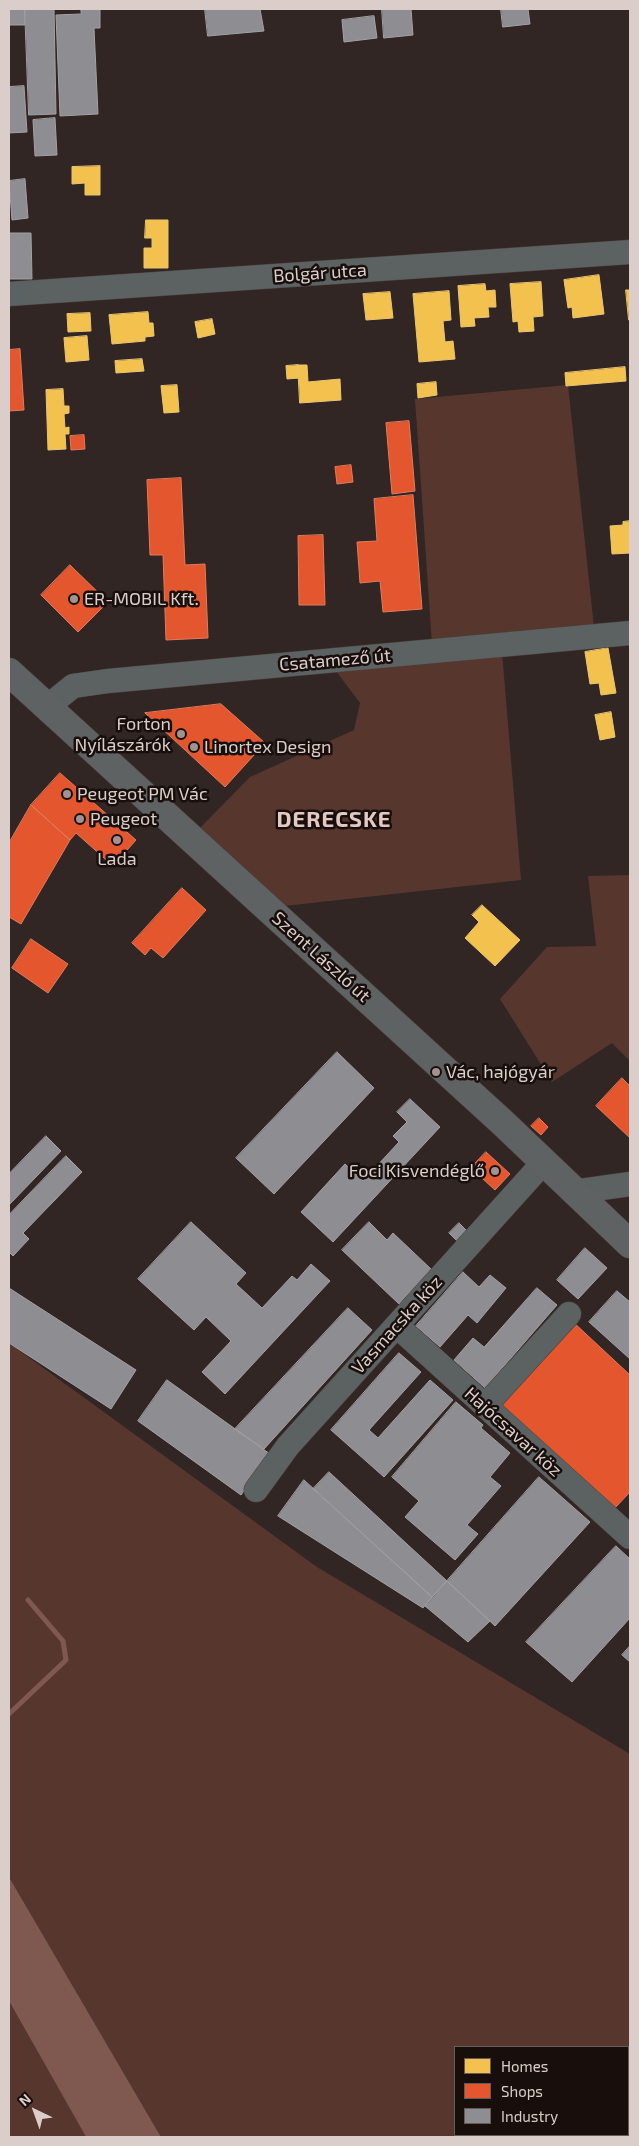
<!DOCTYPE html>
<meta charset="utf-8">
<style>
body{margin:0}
#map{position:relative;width:639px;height:2146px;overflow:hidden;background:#312624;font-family:"Exo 2",sans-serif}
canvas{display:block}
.frame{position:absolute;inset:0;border:10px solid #dbceca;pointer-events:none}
.legend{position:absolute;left:454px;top:2046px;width:175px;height:90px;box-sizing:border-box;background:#180f0d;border:1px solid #665b59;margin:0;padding:6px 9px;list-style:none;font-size:15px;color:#dbceca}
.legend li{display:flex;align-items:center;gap:10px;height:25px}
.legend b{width:25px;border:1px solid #665b59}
.north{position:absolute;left:10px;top:2086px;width:50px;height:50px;-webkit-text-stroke:4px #180f0d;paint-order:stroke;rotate:318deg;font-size:14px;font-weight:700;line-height:20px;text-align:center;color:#dbceca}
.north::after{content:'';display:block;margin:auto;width:18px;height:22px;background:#dbceca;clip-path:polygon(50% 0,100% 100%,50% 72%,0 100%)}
</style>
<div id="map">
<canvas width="639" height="2146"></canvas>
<div class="frame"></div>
<ul class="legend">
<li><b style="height:14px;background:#f2c14e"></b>Homes</li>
<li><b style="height:14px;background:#e4572e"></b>Shops</li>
<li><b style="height:14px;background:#8d8d92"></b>Industry</li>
</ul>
<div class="north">N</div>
</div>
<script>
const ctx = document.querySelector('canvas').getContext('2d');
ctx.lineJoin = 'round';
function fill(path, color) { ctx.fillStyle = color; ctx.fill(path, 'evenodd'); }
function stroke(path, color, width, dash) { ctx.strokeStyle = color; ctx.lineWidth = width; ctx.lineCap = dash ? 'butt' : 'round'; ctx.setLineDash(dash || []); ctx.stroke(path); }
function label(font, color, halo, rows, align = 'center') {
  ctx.font = font + ' "Exo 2",sans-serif'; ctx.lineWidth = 5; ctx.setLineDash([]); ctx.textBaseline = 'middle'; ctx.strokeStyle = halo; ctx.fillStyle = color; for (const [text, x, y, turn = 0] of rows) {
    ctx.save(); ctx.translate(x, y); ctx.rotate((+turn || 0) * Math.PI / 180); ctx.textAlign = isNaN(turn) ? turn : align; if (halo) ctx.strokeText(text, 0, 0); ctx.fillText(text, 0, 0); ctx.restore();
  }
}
const green = new Path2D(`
 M568,385L594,627L501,640L521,880L275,907L195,833L250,777L354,730L360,703L324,655L432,644L415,399Z
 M630,875V1061L612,1043L552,1082L500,999L547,947L596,946L588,876Z
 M9,1343L317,1567L630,1754V2137H161L9,1877ZM455,2047H628V2135H455Z
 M9,2001L86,2137H9Z`);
const water = new Path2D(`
 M9,1877L161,2137H86L9,2001Z`);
const homes = new Path2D(`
 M100,166V195H85V183L72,184V167Z
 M146,220H168V268H144V248H152V238H145Z
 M599,275L604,314L573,318L572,307L568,308L564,280Z
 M541,282L543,316L533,317L534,331L519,332L518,321L513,322L510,284Z
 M485,284L486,291L495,290L496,307H488L489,317L474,318L475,326L461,327L458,286Z
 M626,290H630V320H629Z
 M449,291L451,320L443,321L445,342L453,341L455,359L419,362L413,294Z
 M390,292L393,318L366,320L363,294Z
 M148,312L149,323H153L154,336L145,337V341L112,344L109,315Z
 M90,313L91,331L68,332L67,314Z
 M212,319L215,334L198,338L195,322Z
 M87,336L89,360L66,362L64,338Z
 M142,359L144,371L116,373L115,361Z
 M298,365L299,378L287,379L286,366Z
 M298,365H307L308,382L340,379L341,400L300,403Z
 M625,367L626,381L566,386L565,373Z
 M436,382L437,395L418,398L417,384Z
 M177,385L179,412L164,413L161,386Z
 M63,389L64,406H69V413L64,414L65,428L69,427V434H65L66,449L48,450L46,390Z
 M630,521V553L612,554L610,526L623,525V522Z
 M608,648L616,693L601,695L599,683L590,684L585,652Z
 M611,712L615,737L600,740L595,715Z
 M482,905L520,940L495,966L465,938L479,922L472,915Z`);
const shops = new Path2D(`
 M20,349L24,410L9,411V350Z
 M409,421L415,491L392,494L386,423Z
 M84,435L85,449L71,450L70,436Z
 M351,465L353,482L337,484L335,467Z
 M181,478L185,565L205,564L208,638L166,640L163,555H150L147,480Z
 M413,495L422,609L383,612L380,581L360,583L357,542L377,541L374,499Z
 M323,535L325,605H299L298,536Z
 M70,565L108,602L78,632L41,595Z
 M221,704L265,743L225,787L145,713Z
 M60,773L136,840L113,866L76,833L70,840L31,805Z
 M31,805L70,840L21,924L9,917V843Z
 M182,888L206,910L163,958L151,948L145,955L132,943Z
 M31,939L68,964L48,993L12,968Z
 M622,1078L630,1086V1138L596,1106Z
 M539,1118L548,1127L541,1135L531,1126Z
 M486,1152L510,1174L495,1190L471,1168Z
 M572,1321L630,1375V1492L613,1510L497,1404Z`);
const industry = new Path2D(`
 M9,9H25V25H9Z
 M25,9H54L56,114L29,115Z
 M81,9H100V28H94L98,114L60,116L56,15L81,14Z
 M205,9H260L264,31L208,36Z
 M382,9H411L413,35L384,38Z
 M501,9H528L530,24L503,27Z
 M374,16L377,38L344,42L342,20Z
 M24,86L27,132L9,133V87Z
 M55,118L57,155L35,156L33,120Z
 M25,179L28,218L12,220L9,181Z
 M9,233H31L32,279H9Z
 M337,1052L374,1088L274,1194L236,1158Z
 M410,1099L440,1127L333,1242L301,1212L345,1164L363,1181L399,1142L393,1136L407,1122L397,1112Z
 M46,1136L61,1151L9,1205V1174Z
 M66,1156L82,1172L23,1233L29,1239L13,1256L9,1252V1215Z
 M191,1222L246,1273L236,1284L262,1308L292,1276L297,1280L311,1264L330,1281L225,1394L202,1372L231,1341L206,1317L194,1330L138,1279Z
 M369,1222L387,1240L393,1233L431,1269L399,1304L342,1250Z
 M459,1223L468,1232L458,1242L449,1233Z
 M585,1248L607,1268L578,1299L557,1280Z
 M463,1272L479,1287L490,1275L506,1288L477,1323L468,1315L440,1347L416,1326Z
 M9,1288L136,1370L111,1409L9,1343Z
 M537,1288L557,1305L485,1388L454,1360L473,1338L484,1347Z
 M617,1291L630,1302V1359L589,1322Z
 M348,1308L372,1330L264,1449L235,1429Z
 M399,1353L421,1372L369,1430L378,1438L430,1380L453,1400L384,1477L331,1430Z
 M167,1380L270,1454L241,1495L138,1421Z
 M456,1402L483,1425L481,1428L510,1453L490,1477L501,1486L467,1525L478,1534L455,1560L405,1517L419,1501L392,1477Z
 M329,1472L447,1581L432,1597L313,1489Z
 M539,1477L590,1522L495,1626L447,1581Z
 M304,1480L432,1597L423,1608L278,1516Z
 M616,1546L630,1559V1618L572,1682L526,1642Z
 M447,1581L490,1621L468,1642L425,1606Z
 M630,1646V1662L622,1655Z`);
const stream = new Path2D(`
 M9,1714L66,1660L63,1641L28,1600`);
const minor = new Path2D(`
 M9,294L630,252
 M47,707L73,686L108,681L630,633
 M573,1192L630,1184
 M397,1326L630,1537
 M485,1406L569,1314
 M256,1490L288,1446L543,1163`);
const major = new Path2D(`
 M9,672L503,1123L630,1244`);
const markers = [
 [74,599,5,"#a09390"],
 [181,734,5,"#a09390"],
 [194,747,5,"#a09390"],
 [67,794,5,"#a09390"],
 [80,819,5,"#a09390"],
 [117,840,5,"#a09390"],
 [436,1072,5,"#a09390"],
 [495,1171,5,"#a09390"]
];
const streetNames = [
 ["Bolgár utca",320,273,-4],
 ["Csatamező út",335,660,-5],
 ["Szent László út",321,957,42],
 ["Vasmacska köz",397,1325,-48],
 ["Hajócsavar köz",513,1432,42]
];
const poiNames = [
 ["ER-MOBIL Kft.",84,599],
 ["Forton",171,724,"right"],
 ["Nyílászárók",171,745,"right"],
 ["Linortex Design",204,747],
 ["Peugeot PM Vác",77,794],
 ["Peugeot",90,819],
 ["Lada",117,859,"center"],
 ["Vác, hajógyár",446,1072],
 ["Foci Kisvendéglő",485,1171,"right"]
];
const districtNames = [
 ["DERECSKE",334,820]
];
fill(green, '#57362e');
fill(water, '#7f584f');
fill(homes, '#f2c14e');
stroke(homes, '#ebc573', 1);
fill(shops, '#e4572e');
stroke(shops, '#e17b5d', 1);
fill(industry, '#8d8d92');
stroke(industry, '#a4a0a3', 1);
stroke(stream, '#7f584f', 5);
stroke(minor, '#4b423f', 25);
stroke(major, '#4b423f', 29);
stroke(minor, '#5c6162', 24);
stroke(major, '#5f6262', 28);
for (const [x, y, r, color] of markers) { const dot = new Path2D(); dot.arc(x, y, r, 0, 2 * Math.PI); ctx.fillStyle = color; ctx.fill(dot); stroke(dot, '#180f0d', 2); }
label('18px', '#dbceca', '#180f0d', streetNames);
label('18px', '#dbceca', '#180f0d', poiNames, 'left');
ctx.letterSpacing = '1px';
label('bold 22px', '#e4c9c2', '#180f0d', districtNames);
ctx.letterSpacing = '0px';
</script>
